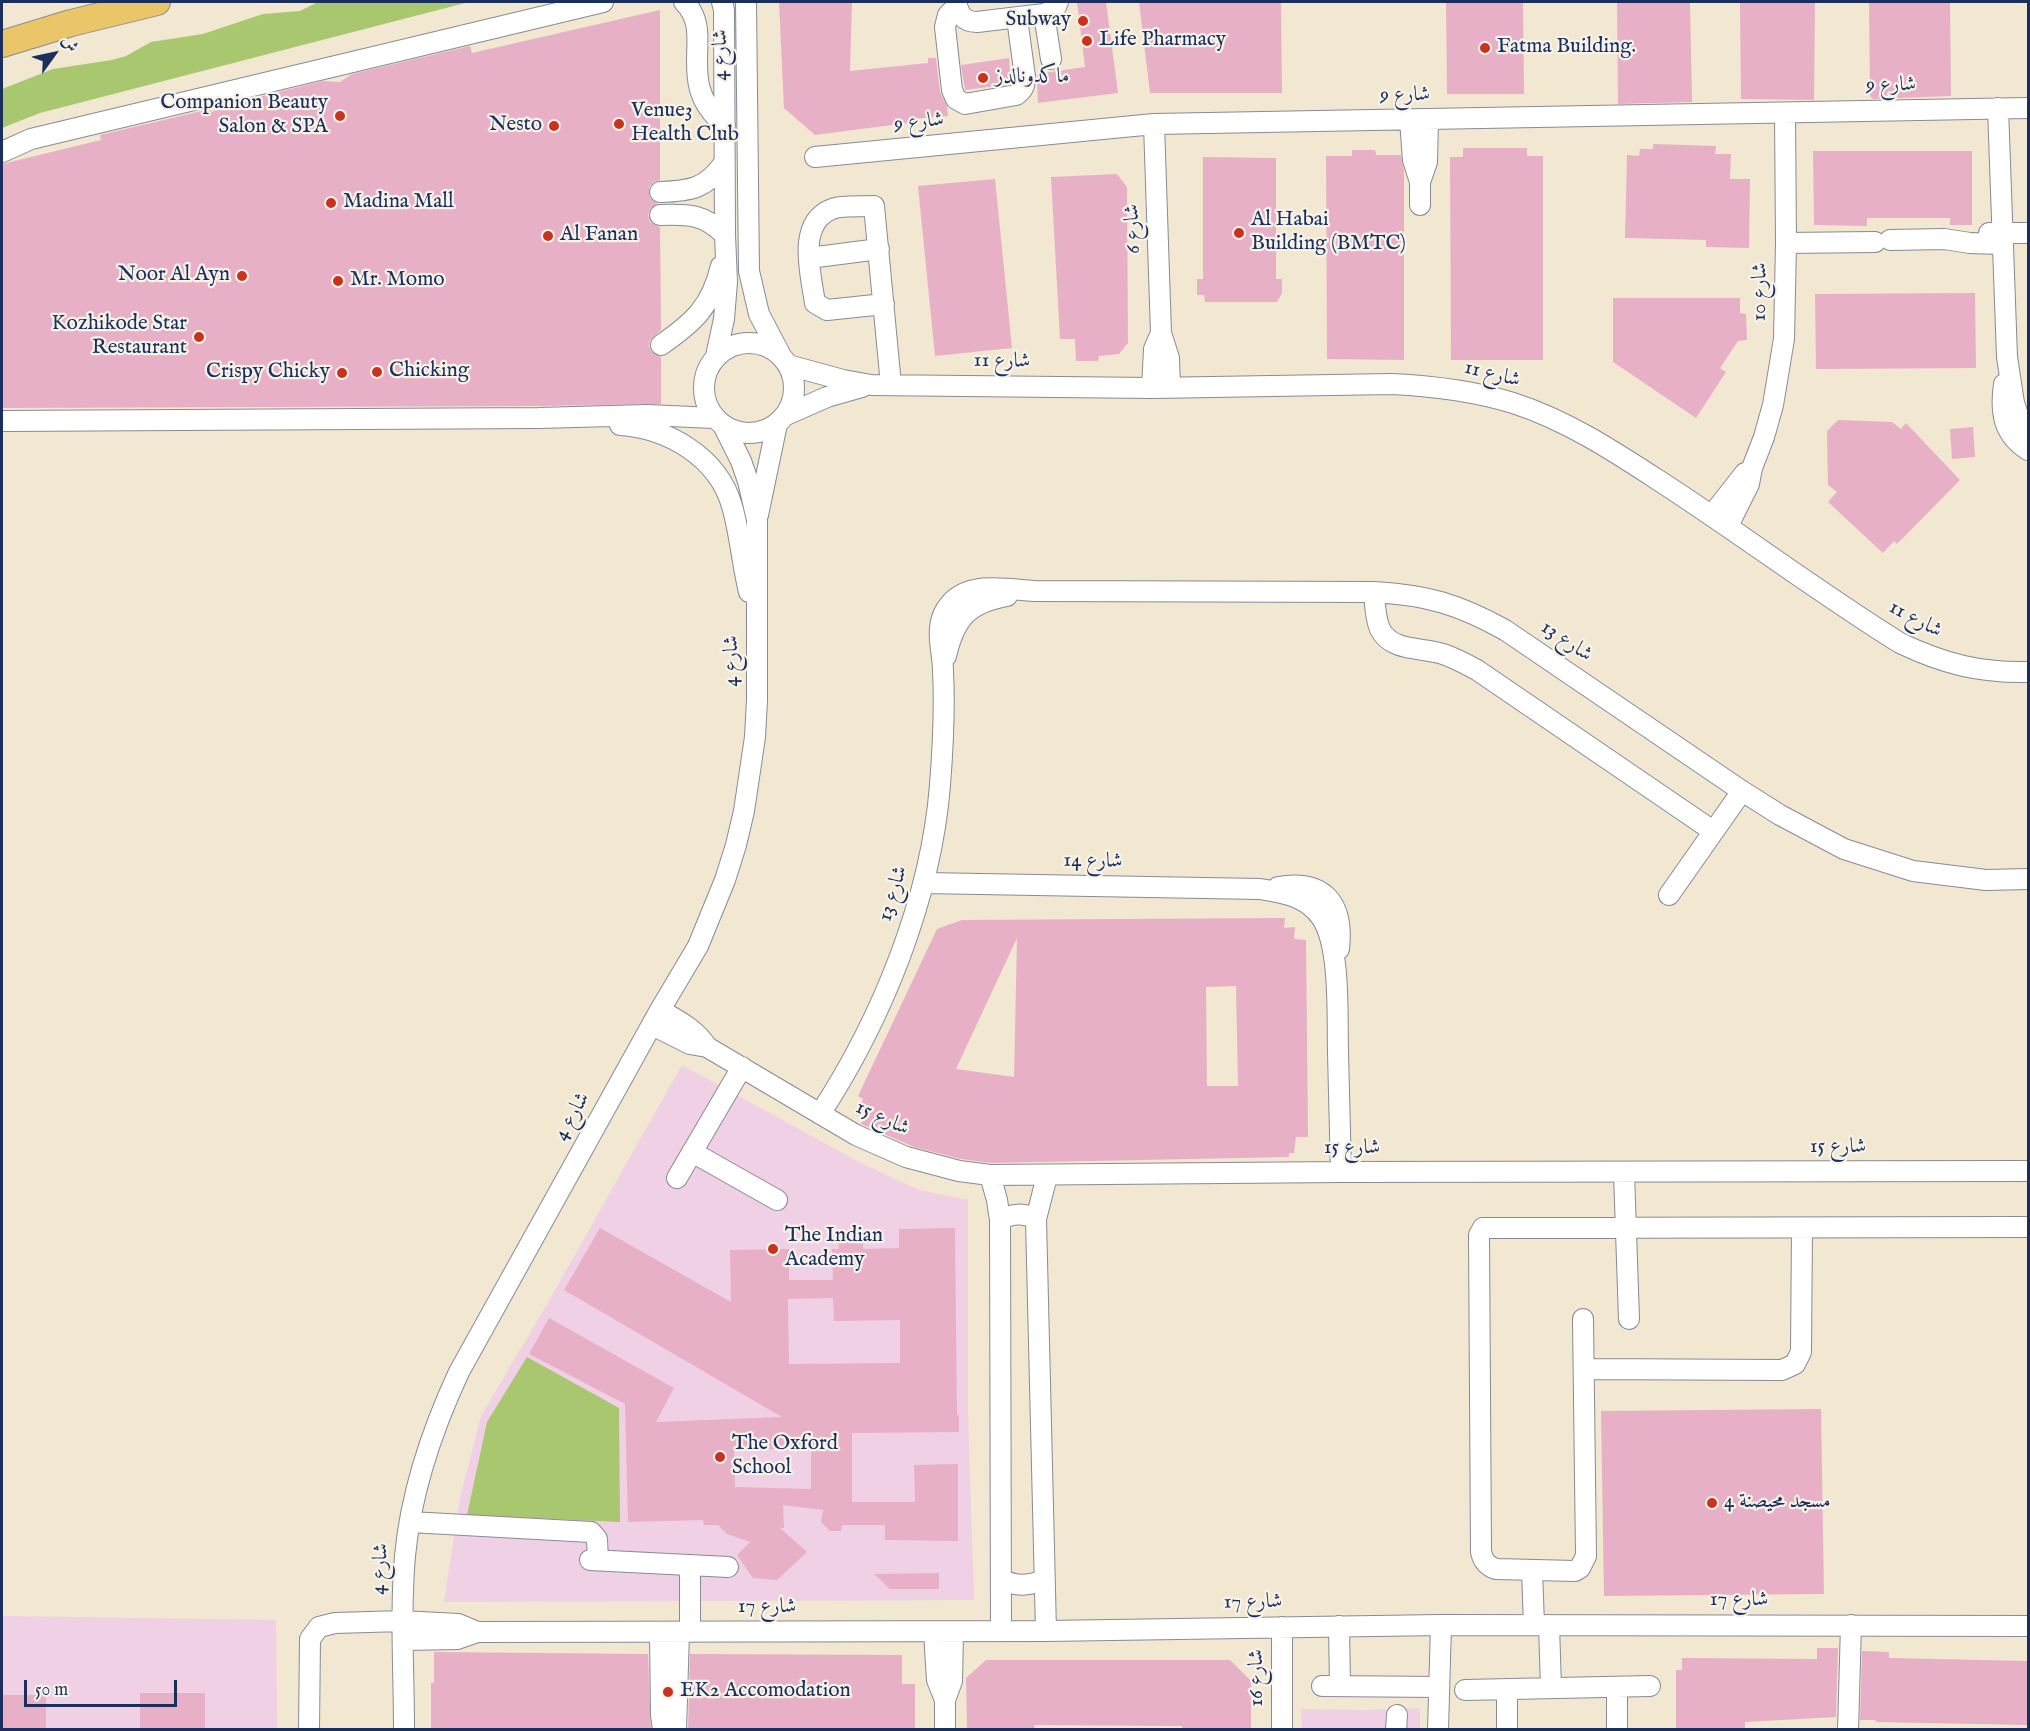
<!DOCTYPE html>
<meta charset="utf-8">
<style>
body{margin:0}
#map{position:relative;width:2030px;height:1731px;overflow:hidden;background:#f2e7d0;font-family:"IM FELL English",Amiri,serif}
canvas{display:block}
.frame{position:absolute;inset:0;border:3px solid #1b2f5e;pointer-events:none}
.north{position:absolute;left:24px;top:24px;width:60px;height:60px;-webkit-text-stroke:4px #f7f3e8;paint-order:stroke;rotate:57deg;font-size:16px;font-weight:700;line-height:24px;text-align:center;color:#1b2f5e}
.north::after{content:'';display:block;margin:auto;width:21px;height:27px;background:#1b2f5e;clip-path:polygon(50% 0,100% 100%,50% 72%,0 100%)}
.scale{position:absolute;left:24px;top:1680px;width:153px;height:27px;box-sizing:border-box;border:3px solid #1b2f5e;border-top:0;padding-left:8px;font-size:18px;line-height:21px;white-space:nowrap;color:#1b2f5e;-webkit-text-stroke:4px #f7f3e8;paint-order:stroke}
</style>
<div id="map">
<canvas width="2030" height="1731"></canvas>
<div class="frame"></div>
<div class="north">ش</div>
<div class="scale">50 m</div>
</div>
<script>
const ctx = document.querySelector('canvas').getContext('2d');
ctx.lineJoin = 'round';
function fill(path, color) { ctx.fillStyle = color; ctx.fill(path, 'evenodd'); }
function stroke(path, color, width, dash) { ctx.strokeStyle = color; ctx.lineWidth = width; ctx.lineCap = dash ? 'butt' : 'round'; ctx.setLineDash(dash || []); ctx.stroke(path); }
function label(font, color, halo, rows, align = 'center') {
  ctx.font = font + ' "IM FELL English",Amiri,serif'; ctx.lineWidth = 4.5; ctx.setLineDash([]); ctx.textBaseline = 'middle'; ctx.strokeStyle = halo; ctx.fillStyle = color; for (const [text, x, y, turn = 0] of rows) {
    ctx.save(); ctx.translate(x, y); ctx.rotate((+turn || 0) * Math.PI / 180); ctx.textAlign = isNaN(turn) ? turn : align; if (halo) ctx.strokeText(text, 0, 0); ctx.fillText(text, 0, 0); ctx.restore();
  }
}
const built = new Path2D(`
 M682,1065L859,1162L919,1190L968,1200V1412L974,1600L444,1602L460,1498L481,1416L550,1299Z
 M2,1616L276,1620L277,1729L2,1730Z
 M1420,1708V1729H1302L1301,1709L1366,1710Z`);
const green = new Path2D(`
 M318,2H469L40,113L2,128V89L53,69L112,60L126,56L151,42L203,34L263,14L300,11Z
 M527,1357L619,1408L620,1522L467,1515L487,1422Z`);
const building = new Path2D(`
 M779,2H852L850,71L928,63V58H936L940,92L947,106L948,116L915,119V122L815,135L784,108Z
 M1077,2H1106L1118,93L1038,103L1037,74L1085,67Z
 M1139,2H1281L1282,93H1150Z
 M1446,2H1523L1524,94H1447Z
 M1617,2H1690L1692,102L1618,104Z
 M1740,2H1815L1814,100L1741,99Z
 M1869,2H1950L1951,96L1873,99L1870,96Z
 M660,10V180L654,182L649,187L650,198L658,203L650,209L648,215L650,222L660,227L661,330L650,340L649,346L652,352L661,357V404L539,406L2,408V164L101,140L100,135L210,109L212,112L226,105L323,81L340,82L352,74L470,46L472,53Z
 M1009,58L1011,84L965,90L961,65Z
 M1653,144L1716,146L1715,154H1731L1730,179H1750L1749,248L1706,247V240L1625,238L1627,155L1639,156L1640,149H1653Z
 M1463,148H1527V156H1543V360H1451L1450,157H1463Z
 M1352,150H1375L1376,155H1401L1404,170V360L1327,359L1326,156H1352Z
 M1813,151H1972V225H1950V218H1867V226L1814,225Z
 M1203,157L1276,158V279H1282V293L1277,302H1205L1204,295H1197V279H1203Z
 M1117,174L1127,187L1128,343L1119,354L1099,356L1098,361H1076L1075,339H1060L1051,177Z
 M995,179L1012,348L935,356L918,186Z
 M1975,293L1976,368L1816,369L1815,294Z
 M1613,298H1740V313L1746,314L1747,340L1738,341L1720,368L1726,372L1696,418L1613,362Z
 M1838,420L1892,422L1901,429L1906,423L1960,480L1897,544L1894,541L1883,553L1828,502L1837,492L1828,485L1827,431Z
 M1973,427L1975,457L1952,459L1950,429Z
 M1285,918L1284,928L1295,927L1294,939L1306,940L1308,1137H1296L1294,1153H1289V1157L991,1163L961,1159L914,1147L861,1124L864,1118L856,1115L863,1099L858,1096L937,929L962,920ZM1017,938L1014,1077L956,1069ZM1236,986L1238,1086H1207L1206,987Z
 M600,1228L731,1302L730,1250L789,1249V1280H833L832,1249H839L838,1239H863V1249L899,1248V1229L955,1228L957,1415H959V1432L852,1433V1502H915L914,1465L958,1464V1541L885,1540V1525H842L841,1531H830L821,1522L823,1510L783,1505L784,1528H780L807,1552L777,1580L753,1578L737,1555L750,1542L727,1534L718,1525H704L703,1520L628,1522L625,1404L529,1354L549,1318L674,1388L656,1422L782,1417L564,1290ZM833,1298L834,1321L900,1320V1363L789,1364L788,1299ZM811,1448V1489L735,1487L734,1450Z
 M1821,1409L1824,1594L1604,1596L1601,1411Z
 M939,1573V1589H890L874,1574Z
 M1817,1648H1838L1836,1717L1745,1722V1730H1676V1670H1682V1658L1817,1659Z
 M1862,1651L1889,1652V1658L2028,1661V1725L1875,1722L1876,1720H1860Z
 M434,1652L648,1654L651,1730H431V1683H434Z
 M690,1654L902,1655V1684H915V1730H688Z
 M986,1660H1230L1251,1681V1730H1182V1726L1034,1725L1035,1730H967L966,1678Z
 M140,1693H205V1730H140Z
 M2,1695H46V1730H2Z`);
const minor = new Path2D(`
 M684,2C717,34 672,82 725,125
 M746,2L749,271L759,314L780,354
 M956,2C959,14 963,22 977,22L1044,14L1055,9L1058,2
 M957,6L948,15L945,27L952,90L956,99L965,104L1016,95C1023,90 1025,86 1025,77L1017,18
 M1044,14L1051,59
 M1998,108L2007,357L2014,403L2018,415L2028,430
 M1410,120L1413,160L1420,182V205
 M1154,124L1161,333L1169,358L1170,387
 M2,152L31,139L603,2
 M815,157L1154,124L2028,108
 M1420,182L1427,162L1428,120
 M660,192C690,191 706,189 724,163
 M660,215C689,214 704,214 725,235
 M1989,233H2028
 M1890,240L1944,239L1970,243L2002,244
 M1786,243L1875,242
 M809,258L879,249
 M884,304L827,310L815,303C811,275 796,223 832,209C842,205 863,207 874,206L891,385
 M704 388a45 45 0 1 1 90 0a45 45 0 1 1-90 0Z
 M661,345C694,322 711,307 721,266
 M716,356L724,319L727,282L725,235L724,10L722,2
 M788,365L843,380L871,385L1152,388L1392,384C1433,386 1474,391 1513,403C1566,420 1612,450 1658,480C1740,533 1818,592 1900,643C1944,664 1980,673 2028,672
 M2004,384C2000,412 2003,434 2028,450
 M1152,388L1154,349L1161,333
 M786,415L827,397L862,387
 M2,421L539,418L647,415L715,418
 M620,425C668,428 718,457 732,506C740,534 742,563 749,592
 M758,515L777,424
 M1712,515L1745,473
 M1728,526L1749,484L1752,468L1764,437L1773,405L1784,339L1786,243L1785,113
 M1374,592C1375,604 1375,618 1380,629C1391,652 1422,647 1443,654C1455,658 1466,664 1477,670L1713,831
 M946,656C955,617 969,603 1007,596
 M924,883L1260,889C1284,893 1306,896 1321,917C1341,945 1337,1018 1338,1053C1339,1093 1340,1132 1341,1172
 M1278,887C1325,879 1344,904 1339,949
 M1669,895L1742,791
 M660,1010C677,1020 696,1029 707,1047
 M652,1025L690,1044L707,1047L856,1135L906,1157L959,1171L990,1175L1341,1172L2028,1171
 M820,1114C882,1019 931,899 940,785C943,747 945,709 943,671C943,652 935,632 944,613C961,579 1002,589 1034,591L1374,592C1427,595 1458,604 1505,630L1742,791L1780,815L1844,849L1913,871L1986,880L2028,879
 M692,1152L777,1200
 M1624,1173L1629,1319
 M990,1175L997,1200L1000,1220L1001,1631
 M677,1178L742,1067
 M1000,1220C1013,1213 1023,1213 1036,1219
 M1583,1319L1586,1556L1580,1568L1575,1571L1496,1569C1487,1566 1483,1561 1481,1552L1479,1235L1483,1228L2028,1227
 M1584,1369L1782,1370L1795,1364L1801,1352L1802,1228
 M410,1522L591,1532L597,1539L598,1560
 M590,1560L728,1567
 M1532,1570L1534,1625
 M1001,1579C1016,1587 1028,1586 1044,1580
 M1549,1625L1551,1688
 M1339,1626L1340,1686
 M1282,1627V1730
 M1046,1631L1036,1219L1047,1176
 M660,1632L661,1715L663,1730
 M690,1632V1565
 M934,1632L937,1680L945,1700V1730
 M403,1640L457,1639L477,1632L1046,1631L1441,1625L2028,1626
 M1322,1686L1439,1687
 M1617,1687V1730
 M1465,1690L1650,1686
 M945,1700L952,1681L953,1632
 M309,1730L310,1639L319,1627L335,1623L402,1621L458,1624L477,1632
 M404,1730C404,1672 400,1613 405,1556C411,1491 432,1430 459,1372L660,1010L698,946L725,880L736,845L744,811L755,737L757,700V520L748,481L741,461L723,425
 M676,1730L679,1632
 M1396,1730L1397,1715
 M1438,1730L1441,1625
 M1507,1730V1689
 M1848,1730L1851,1625`);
const major = new Path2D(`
 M2,44L71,23L157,2`);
const markers = [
 [1083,21,6,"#c8321e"],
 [1087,41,6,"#c8321e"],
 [1485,48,6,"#c8321e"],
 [983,78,6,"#c8321e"],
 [340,116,6,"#c8321e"],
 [619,124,6,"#c8321e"],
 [554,126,6,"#c8321e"],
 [331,203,6,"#c8321e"],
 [1239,233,6,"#c8321e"],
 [548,236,6,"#c8321e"],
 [242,276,6,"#c8321e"],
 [338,281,6,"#c8321e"],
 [199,337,6,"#c8321e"],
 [377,372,6,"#c8321e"],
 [342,373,6,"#c8321e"],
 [773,1249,6,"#c8321e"],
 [720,1457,6,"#c8321e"],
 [1712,1503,6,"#c8321e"],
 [668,1692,6,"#c8321e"]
];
const poiNames = [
 ["Subway",1071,21,"right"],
 ["Life Pharmacy",1099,41],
 ["Fatma Building.",1497,48],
 ["ماكدونالدز",995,78],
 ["Companion Beauty",328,104,"right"],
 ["Salon & SPA",328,128,"right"],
 ["Venue3",631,112],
 ["Health Club",631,136],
 ["Nesto",542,126,"right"],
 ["Madina Mall",343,203],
 ["Al Habai",1251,221],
 ["Building (BMTC)",1251,245],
 ["Al Fanan",560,236],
 ["Noor Al Ayn",230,276,"right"],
 ["Mr. Momo",350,281],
 ["Kozhikode Star",187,325,"right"],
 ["Restaurant",187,349,"right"],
 ["Chicking",389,372],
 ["Crispy Chicky",330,373,"right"],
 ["The Indian",785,1237],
 ["Academy",785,1261],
 ["The Oxford",732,1445],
 ["School",732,1469],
 ["مسجد محيصنة 4",1724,1503],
 ["EK2 Accomodation",680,1692]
];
const streetNames = [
 ["شارع 4",722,55,-90],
 ["شارع 9",1891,86,-1],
 ["شارع 9",1405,96,-1],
 ["شارع 9",919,123,-6],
 ["شارع 6",1134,229,-92],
 ["شارع 10",1761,292,-89],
 ["شارع 11",1002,362,1],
 ["شارع 11",1492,375,14],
 ["شارع 11",1915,620,28],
 ["شارع 13",1566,642,34],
 ["شارع 4",733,661,-90],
 ["شارع 14",1093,862,1],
 ["شارع 13",894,894,-73],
 ["شارع 4",573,1117,-61],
 ["شارع 15",882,1119,25],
 ["شارع 15",1838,1148],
 ["شارع 15",1352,1149],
 ["شارع 4",381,1569,-86],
 ["شارع 17",1739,1601],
 ["شارع 17",1253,1603,-1],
 ["شارع 17",767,1608],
 ["شارع 16",1258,1678,-90]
];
fill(built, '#f0d0e4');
fill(green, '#a9c76f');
fill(building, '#e8b0c6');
stroke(minor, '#868b97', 22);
stroke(major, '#868b97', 28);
stroke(minor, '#fff', 20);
stroke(major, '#eac669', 26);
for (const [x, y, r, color] of markers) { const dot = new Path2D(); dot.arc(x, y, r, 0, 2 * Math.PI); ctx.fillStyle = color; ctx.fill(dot); stroke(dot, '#f7f3e8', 2); }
label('21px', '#1b2f5e', '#f7f3e8', poiNames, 'left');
label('21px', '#1b2f5e', '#f7f3e8', streetNames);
</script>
